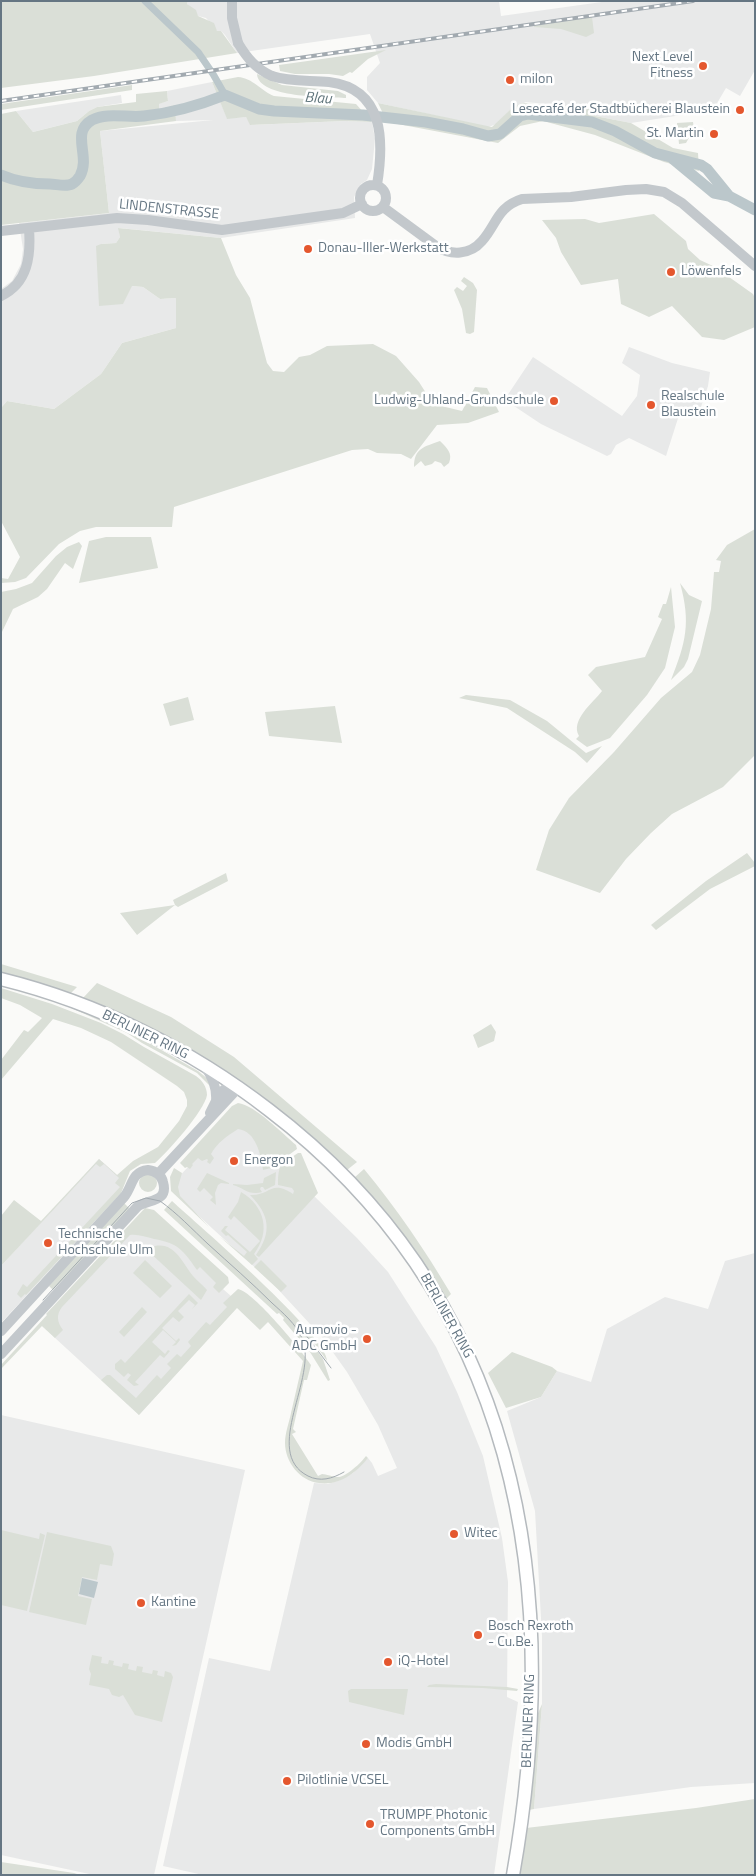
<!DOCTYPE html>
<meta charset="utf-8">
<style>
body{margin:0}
#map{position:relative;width:756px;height:1876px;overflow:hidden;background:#fafaf8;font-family:"Titillium Web",sans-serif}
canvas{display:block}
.frame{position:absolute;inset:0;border:2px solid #657683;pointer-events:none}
</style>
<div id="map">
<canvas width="756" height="1876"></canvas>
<div class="frame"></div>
</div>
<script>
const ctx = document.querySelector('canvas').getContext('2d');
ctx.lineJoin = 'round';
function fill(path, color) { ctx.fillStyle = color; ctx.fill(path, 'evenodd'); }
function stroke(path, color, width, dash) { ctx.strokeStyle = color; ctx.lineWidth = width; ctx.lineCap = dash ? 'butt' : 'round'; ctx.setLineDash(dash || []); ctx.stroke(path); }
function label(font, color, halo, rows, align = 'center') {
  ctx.font = font + ' "Titillium Web",sans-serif'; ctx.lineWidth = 5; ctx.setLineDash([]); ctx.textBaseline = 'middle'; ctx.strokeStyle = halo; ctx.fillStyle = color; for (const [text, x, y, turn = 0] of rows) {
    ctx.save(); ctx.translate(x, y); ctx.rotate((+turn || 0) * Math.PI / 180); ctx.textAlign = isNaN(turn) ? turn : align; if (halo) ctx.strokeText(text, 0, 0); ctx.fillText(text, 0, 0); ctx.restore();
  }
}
const built = new Path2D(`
 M188,1H499L501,16L609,1H755V70L740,96L726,88L713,110L631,123L595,116V109L526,102L512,108L497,124L488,127L378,103L367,90V77L380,63L370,34L237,53L225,35L221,31H217L206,18L198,16L187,4Z
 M212,82L227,118L246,117L251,125L344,121L372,122L375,139L372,169L367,180L361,184L354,197L355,218L221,238L119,228L120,237L116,243L101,244L132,286L143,287L160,299L176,298V328L122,343L101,374L54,409L7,401L1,408V289L12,281L21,264L23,249L19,223L109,213L100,131L213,120L176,121L175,105L159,109L158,104L168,101L167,91Z
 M121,95L122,103L97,107L89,111L77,121L33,132L16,111Z
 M629,347L672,363L710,372L708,386L698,416L680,412L666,456L629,438L616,445L611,454L607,456L541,424L514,406L507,396L533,357L622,416L637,396L640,375L622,363Z
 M235,1117L287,1150L313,1195L357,1238L388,1272L436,1347L457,1392L483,1456L502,1538L508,1582L507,1697L518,1702L494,1875H203L163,1866L209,1658L270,1671L314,1483L328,1484L340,1480L353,1473L368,1458L372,1463L378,1476L397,1468L378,1425L347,1372L322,1337L274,1285L177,1196L173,1183Z
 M99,1159L125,1182L121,1193L1,1323V1266Z
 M136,1223L178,1237L228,1283L223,1289L240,1304L139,1415L42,1326Z
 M755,1253V1783L691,1787L534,1809L542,1704V1636L535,1511L507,1411L541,1397L557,1371L591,1382L607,1329L665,1297L708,1309L725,1261Z
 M1,1415L245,1470L154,1875H94L1,1855Z`);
const green = new Path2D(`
 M1,1H188L187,4L196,10L198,16L214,23L217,31H221L237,53L94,76L1,88Z
 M592,17L594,33L586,37L561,29L534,27V26Z
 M386,50L368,59L352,73L350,72L343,76L329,74H295L280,71L279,65Z
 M257,74L282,85L338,91L346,95V98C327,97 258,98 257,74Z
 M238,77C253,78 261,91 274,96L356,104L372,122L344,121L250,125L246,117L227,119L212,82Z
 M132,85V90L1,110V104Z
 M167,91L168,101L159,104V109L175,105L176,121L100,131L109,213L1,225V114L16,111L33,132L77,121L89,111L97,107L136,102V94Z
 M378,103L492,127L512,108L522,103L595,109V116L631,123L673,148L698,153L699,171L664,162L595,135L543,121L520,126L498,143L387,122Z
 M693,122L694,129L686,143L679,144L677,123Z
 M654,214L686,241L688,249L700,260L715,267L753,294L755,298V327L724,340L702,337L672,306L649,317L621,304L618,279L581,285L561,252L556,238L542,220L585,219L599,223Z
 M118,228L221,238L236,275L250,298L267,363L273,371L284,372L299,357L310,355L327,346L373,344L396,356L419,382L433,404L462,411L475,387L487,388L499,412L468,423L437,425L411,459L401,454L377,453L368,449L352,450L174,507L172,527H96L80,531L59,544L26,578L15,582L1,583V578L8,579L20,557L1,521V408L7,401L54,409L101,374L122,343L176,328V298L160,299L143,287L132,286L123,304L99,306L96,246L101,244L116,243L120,237Z
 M464,277L473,283L477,290L474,332L470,334L466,333L462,309L454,290L457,287L463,291L467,286L461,281Z
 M440,441C447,448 453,453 449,463L444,467L441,463L435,461L432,464L425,466L421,461L414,467C414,448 424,447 440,441Z
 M755,529V755L723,787L672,814L651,833L626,859L600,893L536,870L549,830L569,798L614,752L661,698L692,672L700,655L711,609L714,572H719L721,561L716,560L727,545Z
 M106,537H151L158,568L79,583L89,541Z
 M79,542L82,546L73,569L65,563L47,589L38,597L13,609L1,634V592L16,589L32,583L56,556L67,547Z
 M680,583L689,595L702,601L688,659L684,667L671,680C686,642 691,623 680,583Z
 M671,587L675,627L665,668L647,695L610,738L587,747L576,739L579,736C570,720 593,703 602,691L588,675L596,667L645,657L662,619L658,617L663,604H666Z
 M466,695L510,700L547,721L586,753L602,746L587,763L575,752L507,708L459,698Z
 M188,697L194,720L170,726L163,704Z
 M335,706L342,743L269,736L265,712Z
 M747,853L755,863V866L710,889L656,930L651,925L706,881Z
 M226,873L228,881L178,907L175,905L137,935L120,913L175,905L173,900Z
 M1,964L77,987L70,994L1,974Z
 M97,983L171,1017L234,1057L357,1162L347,1170C310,1134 270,1100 226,1071C181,1042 132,1019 83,998Z
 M1,988L52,1004L101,1023L123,1034L144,1047L196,1076C202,1080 207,1087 207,1095C205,1110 167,1153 155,1163L141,1164L130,1171L121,1193L26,1295L25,1294L21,1298L17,1294L23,1284L27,1287L120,1187L115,1183L119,1178L104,1164L100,1167L96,1164L1,1266V1216L14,1200L41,1221L99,1159L117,1175L133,1161L158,1147L179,1121L187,1106V1100L184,1092L177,1086L111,1042L81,1028L53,1019L1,1080V1060L24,1030L28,1032L42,1018L20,1005L1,998Z
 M38,993L125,1029L198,1071L208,1079L210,1086L197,1073L142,1043L127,1033Z
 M491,1024L496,1032L494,1041L478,1048L473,1035Z
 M238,1103C255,1105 283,1134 296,1145L297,1149L271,1168L263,1170C261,1155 256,1131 238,1129C227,1136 217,1143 211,1154L214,1158L210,1164L207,1162L208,1160L207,1159L202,1161L198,1158L192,1164L193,1165L190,1169L187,1167L185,1168L180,1163L232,1106Z
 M298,1153H301L318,1193L259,1257L256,1255C272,1232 270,1215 250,1195C271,1196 270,1179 293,1194L294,1191L292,1188L278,1185C278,1163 281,1165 298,1153Z
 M174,1168L182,1173L178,1187L180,1196L209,1227L171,1191L170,1177Z
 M364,1169C397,1209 425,1250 451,1294L445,1300L392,1223L354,1178Z
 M276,1172L275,1185L265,1190L263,1187H261L260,1189L262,1192C249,1196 244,1188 233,1185V1184L247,1185L263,1183L264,1178Z
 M207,1173L229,1183V1184L221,1183L218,1185L215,1193L216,1205L210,1200L213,1197L204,1188L200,1192L197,1189Z
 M139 1183a9 9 0 1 1 18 0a9 9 0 1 1-18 0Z
 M241,1192C265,1206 271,1232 254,1254L258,1259L252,1265L219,1236L244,1256L247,1252L228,1235L226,1236L221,1231L225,1226H228L225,1230L250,1252L260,1241L234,1216L231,1220L228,1217L238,1202Z
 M172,1201C196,1223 329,1337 327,1361L315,1344L313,1345L323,1359L330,1380L328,1381L310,1352L283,1320L284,1318L279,1313L277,1314L164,1210Z
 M123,1202L131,1210L53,1290L49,1286L51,1281Z
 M145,1208L154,1210L228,1277L229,1283L219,1293L213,1287L216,1283L200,1267L197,1270C183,1250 178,1243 154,1239C146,1237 138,1234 130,1235L62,1307C56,1315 57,1322 63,1330L55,1338L42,1326L1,1369V1365L47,1315L46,1314Z
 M155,1246C175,1242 183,1264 193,1276C197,1281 203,1285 207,1290L201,1300L147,1250Z
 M145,1260L172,1286L160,1298L133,1273Z
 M261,1260L287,1286L281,1292L254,1267Z
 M238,1289C254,1292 302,1351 311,1365L307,1380H304L293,1429L296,1432L292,1434L318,1476L322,1474C326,1474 333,1477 337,1477C345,1478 361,1463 366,1456L368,1458C356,1473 339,1486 319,1483C300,1481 285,1462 285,1443C285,1433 289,1423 291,1413C295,1396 299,1378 303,1361L268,1322L260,1330L237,1308L139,1415L101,1380L107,1375H110L136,1398L157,1375L161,1379L171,1368L167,1364L177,1354L181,1357L191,1346L188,1342L206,1322L210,1325L227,1307L223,1303Z
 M189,1294L198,1303L192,1309L195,1305L189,1300L178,1311L184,1317L179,1322L173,1317L162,1328L176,1341L179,1338L180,1340L176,1345L172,1346L176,1342L163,1330L152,1342L165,1354L168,1350L170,1351L164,1358L160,1355L135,1382L139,1385L134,1386L127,1380L131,1375L128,1373L124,1377L115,1369V1364L121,1359L125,1363Z
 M142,1307L147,1312L124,1337L119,1332Z
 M512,1352L552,1367L557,1371L541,1397L506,1408L488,1373Z
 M1,1530L39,1539L40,1533L45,1535L27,1611L1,1605Z
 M47,1532L111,1546L114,1554L112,1566L100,1564L97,1580L82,1577L78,1596L92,1599L86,1625L29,1612Z
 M92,1655L102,1657L101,1663L108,1664L109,1660L114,1661L113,1665L122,1667L123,1663L129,1664L128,1669L136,1671L137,1666L143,1667L142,1672L152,1674L153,1670L158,1671L157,1675L164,1677L165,1671L171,1673L173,1677L162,1722L135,1715L123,1695L119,1697L112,1695L109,1689L89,1685L91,1674L89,1669Z
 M436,1684L507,1687L518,1689L517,1691L483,1688L427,1687L429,1685Z
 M351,1689H408L404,1715L349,1702L348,1691Z
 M542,1704L534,1809L529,1810L536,1718Z
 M755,1799V1875H518L526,1828L696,1808Z
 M1,1862L74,1873L80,1875H1Z`);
const water = new Path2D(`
 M82,1578L98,1582L94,1598L79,1594Z`);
const canal = new Path2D(`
 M145,1L198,52L213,74L225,95`);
const river = new Path2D(`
 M673,159L714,193L729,196
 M1,175C17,182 32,184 50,184C56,184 66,187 72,184C76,182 78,179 80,176C91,156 70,133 92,120C107,112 128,118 144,116C172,113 200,105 225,95L259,109L274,111L363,115L426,122L463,129L488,136L500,134L520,116L528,114L592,122L615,131L655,153L701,165L707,169L729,196L755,210`);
const tertiary = new Path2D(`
 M232,1V18L238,43
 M272,76C290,82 310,80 329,82C385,89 384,142 377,185
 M360 198a13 13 0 1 1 26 0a13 13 0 1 1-26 0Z
 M383,207L436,246C451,256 470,255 482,241C497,224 497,207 522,199L571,197L626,190L646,189L664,192L682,203L755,266
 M1,231L117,218L148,220L222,230L343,213L362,204
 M1,296C28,283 31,256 29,229
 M206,1068C213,1078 217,1089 216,1101
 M210,1113L220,1093L232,1083
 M158,1174L239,1087
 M1,1331L124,1197C133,1186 131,1172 148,1170C155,1171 161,1174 163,1182C169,1203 147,1199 137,1207L1,1354`);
const primary = new Path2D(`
 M1,979C98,1003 190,1049 269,1110C517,1299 565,1582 513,1875`);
const tram = new Path2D(`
 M43,1300L132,1203L146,1198L160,1201C177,1213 193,1230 208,1244C230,1264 252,1283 272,1303C283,1313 296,1324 302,1338C319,1377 261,1452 308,1476C320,1482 332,1479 344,1472
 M302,1330L331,1368`);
const rail = new Path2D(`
 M1,101L693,1`);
const tertiaryBridge = new Path2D(`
 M238,43C247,58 256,69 272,76`);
const markers = [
 [703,66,5,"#e4572e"],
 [510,80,5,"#e4572e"],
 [740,110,5,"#e4572e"],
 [714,134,5,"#e4572e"],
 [308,249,5,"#e4572e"],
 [671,272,5,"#e4572e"],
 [554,401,5,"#e4572e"],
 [651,405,5,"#e4572e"],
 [234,1161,5,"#e4572e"],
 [48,1243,5,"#e4572e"],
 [367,1339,5,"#e4572e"],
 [454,1534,5,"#e4572e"],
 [141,1603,5,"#e4572e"],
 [478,1635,5,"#e4572e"],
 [388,1662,5,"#e4572e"],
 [366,1744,5,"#e4572e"],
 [287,1781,5,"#e4572e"],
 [370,1824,5,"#e4572e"]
];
const poiNames = [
 ["Next Level",693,58,"right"],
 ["Fitness",693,74,"right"],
 ["milon",520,80],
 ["Lesecafé der Stadtbücherei Blaustein",730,110,"right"],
 ["St. Martin",704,134,"right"],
 ["Donau-Iller-Werkstatt",318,249],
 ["Löwenfels",681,272],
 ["Realschule",661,397],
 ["Blaustein",661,413],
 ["Ludwig-Uhland-Grundschule",544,401,"right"],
 ["Energon",244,1161],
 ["Technische",58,1235],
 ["Hochschule Ulm",58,1251],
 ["Aumovio -",357,1331,"right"],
 ["ADC GmbH",357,1347,"right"],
 ["Witec",464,1534],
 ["Kantine",151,1603],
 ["Bosch Rexroth",488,1627],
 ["- Cu.Be.",488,1643],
 ["iQ-Hotel",398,1662],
 ["Modis GmbH",376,1744],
 ["Pilotlinie VCSEL",297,1781],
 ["TRUMPF Photonic",380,1816],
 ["Components GmbH",380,1832]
];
const streetNames = [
 ["LINDENSTRASSE",169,210,6],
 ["BERLINER RING",145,1035,26],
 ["BERLINER RING",446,1316,61],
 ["BERLINER RING",529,1721,-88]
];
const waterNames = [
 ["Blau",318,99,4]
];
fill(built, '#e8e9e9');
fill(green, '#dadfd7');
fill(water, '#bbc7cb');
stroke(canal, '#bbc7cb', 7);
stroke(river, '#bbc7cb', 11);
stroke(primary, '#b5babe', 15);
stroke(tertiary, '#c3c8cc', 10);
stroke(primary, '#fff', 12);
stroke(tram, '#a2aab0', 1);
stroke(rail, '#a2aab0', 4);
stroke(rail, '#fff', 2, [5.5]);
stroke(tertiaryBridge, '#c3c8cc', 10);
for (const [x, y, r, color] of markers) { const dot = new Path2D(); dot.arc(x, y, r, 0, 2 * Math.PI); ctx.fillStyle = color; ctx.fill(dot); stroke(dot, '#fff', 2); }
label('14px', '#657683', '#fff', poiNames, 'left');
label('14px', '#657683', '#fff', streetNames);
label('italic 15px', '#60757c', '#fff', waterNames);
</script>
